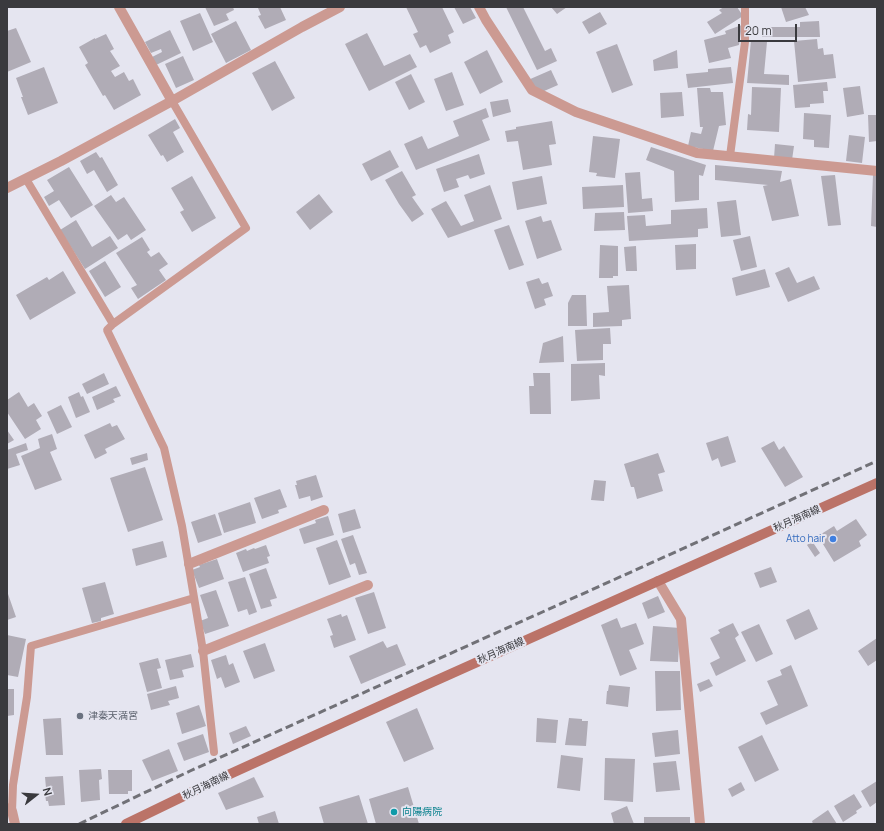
<!DOCTYPE html>
<meta charset="utf-8">
<style>
body{margin:0}
#map{position:relative;width:884px;height:831px;overflow:hidden;background:#e5e5f0;font-family:Manrope,sans-serif}
canvas{display:block}
.frame{position:absolute;inset:0;border:8px solid #3a3a3e;pointer-events:none}
.north{position:absolute;left:16px;top:775px;width:40px;height:40px;-webkit-text-stroke:3px #e5e5f0;paint-order:stroke;rotate:73deg;font-size:11px;font-weight:700;line-height:16px;text-align:center;color:#3a3a3e}
.north::after{content:'';display:block;margin:auto;width:14px;height:18px;background:#3a3a3e;clip-path:polygon(50% 0,100% 100%,50% 72%,0 100%)}
.scale{position:absolute;left:738px;top:24px;width:59px;height:18px;box-sizing:border-box;border:2px solid #3a3a3e;border-top:0;padding-left:5px;font-size:12px;line-height:14px;white-space:nowrap;color:#3a3a3e;-webkit-text-stroke:3px #e5e5f0;paint-order:stroke}
</style>
<div id="map">
<canvas width="884" height="831"></canvas>
<div class="frame"></div>
<div class="north">N</div>
<div class="scale">20 m</div>
</div>
<script>
const ctx = document.querySelector('canvas').getContext('2d');
ctx.lineJoin = 'round';
function fill(path, color) { ctx.fillStyle = color; ctx.fill(path, 'evenodd'); }
function stroke(path, color, width, dash) { ctx.strokeStyle = color; ctx.lineWidth = width; ctx.lineCap = dash ? 'butt' : 'round'; ctx.setLineDash(dash || []); ctx.stroke(path); }
function label(font, color, halo, rows, align = 'center') {
  ctx.font = font + ' Manrope,"Noto Sans JP",sans-serif'; ctx.lineWidth = 4; ctx.setLineDash([]); ctx.textBaseline = 'middle'; ctx.strokeStyle = halo; ctx.fillStyle = color; for (const [text, x, y, turn = 0] of rows) {
    ctx.save(); ctx.translate(x, y); ctx.rotate((+turn || 0) * Math.PI / 180); ctx.textAlign = isNaN(turn) ? turn : align; if (halo) ctx.strokeText(text, 0, 0); ctx.fillText(text, 0, 0); ctx.restore();
  }
}
const building = new Path2D(`
 M205,7H233L234,10L226,14L229,20L214,26Z
 M261,7H280L286,20L265,29L258,16L261,15L258,8Z
 M406,7H442L454,32L448,35L451,43L430,53L426,45L420,48L413,34L418,32Z
 M454,7H470L476,18L463,24Z
 M506,7H523L545,51L551,48L557,61L537,70Z
 M551,7H567L557,14Z
 M724,7H737L743,16L715,34L707,22L722,13L719,10Z
 M781,7H805L809,15L786,22Z
 M600,12L607,24L589,34L582,22Z
 M200,13L213,42L193,51L180,21Z
 M236,21L251,50L226,63L211,34Z
 M819,21L820,37H762L763,27H800V22Z
 M742,25L739,45L728,48L731,58L709,63L704,40L726,34L725,31Z
 M16,28L31,62L7,72V31Z
 M170,30L181,53L156,65L152,57L162,52L161,49L151,53L145,42Z
 M367,33L384,66L410,54L417,67L369,91L345,44Z
 M106,34L114,49L110,51L120,66L111,71L115,77L124,72L129,81L133,79L141,95L114,110L105,95L103,96L85,65L88,63L79,47L95,38V39Z
 M817,39L818,49L823,48L824,55L833,54L836,78L798,82L794,41Z
 M751,40L767,42L764,74L789,75V85L747,83Z
 M617,44L633,85L612,93L596,52Z
 M487,50L503,82L480,94L464,62Z
 M677,50L678,68L654,71L653,60Z
 M183,56L194,80L176,88L165,64Z
 M275,61L295,98L272,111L252,73Z
 M44,67L58,103L28,115L21,97H23L16,78Z
 M731,67L733,83L688,88L686,74L708,72V69Z
 M551,70L558,85L535,95L528,80Z
 M452,72L464,105L446,111L434,79Z
 M411,74L425,102L409,110L395,82Z
 M827,82L828,91H823L824,103L810,104V107L795,108L793,85Z
 M860,86L864,114L847,117L843,88Z
 M752,87L781,88L779,132L747,130L748,114L751,115Z
 M697,88H710L711,92H723L726,125L719,126L713,151L688,146L691,132L701,134L703,127H700Z
 M682,92L684,116L661,118L660,93Z
 M508,99L511,112L493,117L490,102Z
 M486,108L489,117L482,120L490,140L416,170L404,144L422,136L428,149L459,136L453,121Z
 M804,113L831,115L829,148L814,147V140L803,139Z
 M868,115H877V141L869,142Z
 M175,119L180,128L173,132L184,152L167,162L163,155L161,156L148,135Z
 M552,121L556,144L549,145L552,165L523,170L518,141L507,142L505,131L516,129V127Z
 M849,135L865,137L862,163L846,161Z
 M593,136L620,139L615,178L596,176L597,173L589,172Z
 M775,144L794,146L792,160L774,158Z
 M651,147L706,165L703,176L699,175V200L675,202L674,171L646,160Z
 M390,150L399,167L371,181L362,164Z
 M96,152L100,158L102,157L118,185L107,192L94,170L87,174L80,161Z
 M479,154L485,174L470,179L468,175L456,179L459,187L444,192L436,169Z
 M715,165L782,171L780,182L791,179L799,216L772,221L763,186L768,185L715,180Z
 M69,167L93,205L71,218L59,200L49,206L44,197L54,191L47,180Z
 M402,171L416,195L412,197L424,214L412,222L399,204L385,180Z
 M640,172L642,199L652,198L653,211L628,213L625,173Z
 M835,175L841,225L828,226L821,176Z
 M873,175H877V227L871,226Z
 M192,176L216,218L192,232L180,212L184,210L171,188Z
 M542,176L547,204L517,210L512,182Z
 M490,185L502,219L448,238L431,209L446,201L461,226L474,221L464,195Z
 M623,185L624,207L583,209L582,187Z
 M319,194L333,212L310,230L296,212Z
 M111,195L116,202L124,197L146,230L131,240L127,234L118,240L94,206Z
 M736,200L741,235L721,237L717,202Z
 M707,208L708,228L698,229V237L629,241L627,216L645,215L646,226L671,224V210Z
 M624,212L625,230L594,231L595,213Z
 M541,216L543,222L551,220L562,250L537,259L525,221Z
 M76,220L92,247L110,236L118,248L85,269L60,230Z
 M509,225L524,265L509,270L494,230Z
 M750,236L757,267L741,271L733,240Z
 M142,237L150,250L147,252L151,257L159,252L168,264L159,270L166,280L138,299L131,288L137,285L116,253Z
 M696,244V269L676,270L675,245Z
 M600,245L618,246V276H613V278H599Z
 M636,246L637,271H626L624,247Z
 M105,261L121,287L105,297L89,271Z
 M789,267L797,283L814,276L820,289L788,302L775,273Z
 M765,269L770,287L736,296L732,278Z
 M63,271L76,293L30,320L16,295L47,277L49,280Z
 M539,278L542,284L548,282L553,296L544,299L546,305L535,309L526,282Z
 M629,285L631,319L622,320V326L593,327V313L609,312L607,286Z
 M572,295H586L587,326H568V303Z
 M610,328L611,344H603V360L577,361L575,330Z
 M563,336L564,362L539,363L543,343Z
 M605,363V376L599,375L600,399L571,401V364Z
 M104,373L109,384L87,394L82,384Z
 M533,373H550L551,414H530L529,386H534Z
 M116,386L121,396L113,399L115,402L97,410L92,397Z
 M19,392L28,407L34,403L42,416L36,420L41,429L25,439L7,412V400Z
 M79,392L81,397L83,396L90,412L76,418L68,397Z
 M61,405L72,427L57,434L47,412Z
 M110,423L112,427L117,425L125,439L105,449L107,453L95,459L84,435Z
 M7,430L14,440L7,444Z
 M52,434L57,449L50,452L62,480L35,490L21,456L40,448L38,439Z
 M728,436L736,462L721,467L718,458L712,461L706,443Z
 M774,441L779,450L784,446L803,477L785,487L761,448Z
 M26,443L28,450L16,454L20,465L7,469V450Z
 M147,453L148,460L132,465L130,458Z
 M658,453L665,472L658,474L663,491L637,499L634,487H631L624,464Z
 M145,467L163,520L128,532L110,478Z
 M316,475L323,497L311,501L310,496L299,499L295,485H297L296,481Z
 M594,480L606,481L604,501L591,500Z
 M280,489L287,507L278,510L279,513L262,519L254,498Z
 M250,502L256,523L224,533L218,513Z
 M355,509L361,528L343,533L338,514Z
 M215,514L222,535L198,543L191,522Z
 M328,516L334,535L304,544L299,529L316,523L315,520Z
 M856,519L867,535L859,541L861,546L834,562L818,536L834,526L837,531Z
 M353,535L367,573L359,575L355,563L350,565L341,539Z
 M337,540L351,577L329,585L316,548Z
 M163,541L167,557L136,566L132,549Z
 M812,541L820,553L815,557L807,545Z
 M266,545L270,556L267,557L269,563L243,572L236,553L246,549L247,551L254,548L255,549Z
 M217,559L224,579L199,588L192,570L200,567L199,565Z
 M771,567L777,582L760,588L754,573Z
 M266,568L277,598L270,600L272,606L261,609L249,574Z
 M245,577L257,612L249,615L247,609L238,612L228,582Z
 M105,582L114,614L101,618V621L92,623L82,588Z
 M216,590L229,626L205,634L200,621L208,618L200,595Z
 M7,591L16,617L7,620Z
 M374,592L386,628L368,634L355,598Z
 M658,596L665,612L648,619L642,603Z
 M809,609L818,629L795,640L786,620Z
 M341,614L342,617L347,615L356,640L334,648L330,636L333,635L327,619Z
 M617,618L621,628L636,623L644,644L629,650L637,669L620,676L601,625Z
 M733,623L739,635L735,638L746,661L716,676L710,663L720,658L710,638L720,633L718,630Z
 M759,624L773,654L756,662L741,632Z
 M653,626L680,628L678,662L650,661Z
 M7,635L26,639L18,677L7,675Z
 M877,638V660L868,666L858,651Z
 M383,641L387,648L397,644L406,665L361,684L349,656Z
 M265,643L275,671L254,679L243,651Z
 M191,654L194,667L182,670L184,677L170,680L165,660Z
 M226,655L229,665L233,663L240,682L225,688L221,677L217,679L211,660Z
 M158,658L161,668L157,669L162,688L147,692L139,663Z
 M791,665L808,706L766,725L760,713L778,705L767,681L782,675L780,670Z
 M655,671H680L681,710L656,711Z
 M709,679L713,686L700,692L697,684Z
 M609,685L630,687L628,707L606,704L607,691H608Z
 M176,686L179,698L168,701L170,705L151,710L147,694Z
 M7,689H14V715L7,716Z
 M199,705L206,726L182,734L176,713Z
 M417,708L434,749L404,762L386,722Z
 M61,718L63,755H46L43,719Z
 M537,718L558,720L556,743L536,742Z
 M569,718L582,719V721H588L586,746L565,745Z
 M246,726L251,736L233,744L229,733Z
 M678,730L680,754L655,757L652,733Z
 M203,734L209,752L184,761L177,743Z
 M762,735L779,770L755,782L738,747Z
 M169,749L178,771L152,781L142,760Z
 M561,755L583,758L580,791L557,788Z
 M605,758L635,759L633,802L604,800Z
 M676,761L680,790L656,792L653,763Z
 M101,769L102,779L99,780L100,800L81,802L79,770Z
 M108,770H132V791H128V794H109Z
 M63,776L65,805L49,806L48,801H46L44,788H46L45,777Z
 M254,777L264,797L226,810L218,793Z
 M877,781V802L870,807L861,791Z
 M741,782L745,790L732,797L728,789Z
 M408,787L419,824H376L369,799Z
 M854,794L862,807L856,811L857,813L843,822L834,806Z
 M359,795L368,824H324L319,807Z
 M627,806L634,824H614L611,813Z
 M828,810L837,824H813L812,821Z
 M275,811L279,824H259L257,817Z
 M644,817H690V824H644Z`);
const lane = new Path2D(`
 M730,156L745,42V7
 M26,179L113,324L107,330L164,448L182,526L203,651L214,752
 M113,324L246,228L172,101
 M12,811L13,785L27,697L31,646L194,598`);
const street = new Path2D(`
 M119,7L172,101L302,27L340,7
 M479,7L486,20L532,90L576,112L697,153L877,171
 M7,188L61,161L172,101
 M189,564L324,510
 M658,581L681,619L700,824
 M203,651L368,585
 M7,808L12,811L15,824`);
const secondary = new Path2D(`
 M126,824L219,779L426,685L877,483`);
const rail = new Path2D(`
 M79,824L190,771L877,461`);
const markers = [
 [833,539,4,"#3f7fe0"],
 [80,716,4,"#6b7280"],
 [394,812,4,"#0f9aa8"]
];
const streetNames = [
 ["秋月海南線",797,519,-24],
 ["秋月海南線",501,651,-24],
 ["秋月海南線",206,786,-26]
];
const shopNames = [
 ["Atto hair",825,539]
];
const worshipNames = [
 ["津秦天満宮",88,716]
];
const cultureNames = [
 ["向陽病院",402,812]
];
fill(building, '#b0acb6');
stroke(lane, '#cc9a92', 8);
stroke(street, '#cc9a92', 10);
stroke(secondary, '#bb7368', 10);
stroke(rail, '#717177', 3, [8, 4]);
for (const [x, y, r, color] of markers) { const dot = new Path2D(); dot.arc(x, y, r, 0, 2 * Math.PI); ctx.fillStyle = color; ctx.fill(dot); stroke(dot, '#e5e5f0', 1.5); }
label('10px', '#3a3a3e', '#e5e5f0', streetNames);
label('10px', '#366cbe', '#e5e5f0', shopNames, 'right');
label('10px', '#5b616d', '#e5e5f0', worshipNames, 'left');
label('10px', '#0d838f', '#e5e5f0', cultureNames, 'left');
</script>
